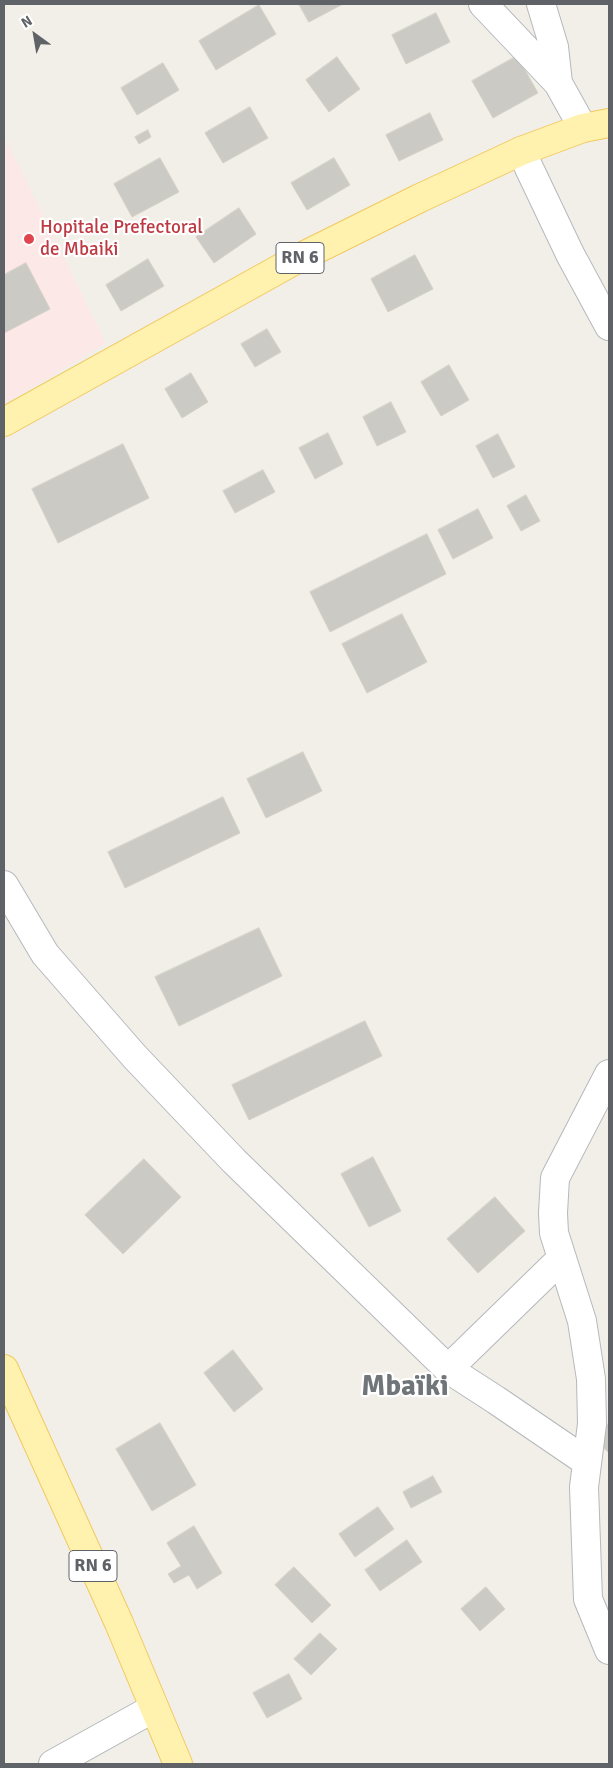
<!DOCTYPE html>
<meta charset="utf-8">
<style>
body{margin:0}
#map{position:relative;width:613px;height:1768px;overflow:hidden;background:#f1efe8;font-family:Signika,sans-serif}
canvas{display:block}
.frame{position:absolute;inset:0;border:5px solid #5f6368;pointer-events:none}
.north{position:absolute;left:10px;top:10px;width:50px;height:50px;-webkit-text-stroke:4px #fff;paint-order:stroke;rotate:328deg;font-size:14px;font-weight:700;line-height:20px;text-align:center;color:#5f6368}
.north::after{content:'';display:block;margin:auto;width:18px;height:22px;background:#5f6368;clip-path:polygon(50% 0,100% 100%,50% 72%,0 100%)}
</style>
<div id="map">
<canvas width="613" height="1768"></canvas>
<div class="frame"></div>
<div class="north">N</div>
</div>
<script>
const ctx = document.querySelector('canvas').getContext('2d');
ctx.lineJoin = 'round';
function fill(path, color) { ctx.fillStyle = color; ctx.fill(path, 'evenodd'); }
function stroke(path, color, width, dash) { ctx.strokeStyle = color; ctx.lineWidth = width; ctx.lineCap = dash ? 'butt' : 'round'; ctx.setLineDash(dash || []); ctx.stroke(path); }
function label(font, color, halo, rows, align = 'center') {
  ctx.font = font + ' Signika,sans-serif'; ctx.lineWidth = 4.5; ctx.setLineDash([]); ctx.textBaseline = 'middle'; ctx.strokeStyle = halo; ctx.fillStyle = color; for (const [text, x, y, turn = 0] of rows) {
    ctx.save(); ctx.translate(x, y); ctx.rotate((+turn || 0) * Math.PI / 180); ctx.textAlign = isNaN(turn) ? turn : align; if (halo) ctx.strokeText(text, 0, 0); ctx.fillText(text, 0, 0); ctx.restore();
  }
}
const medical = new Path2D(`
 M4,136L106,343L4,404Z`);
const building = new Path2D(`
 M299,4H343L309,22Z
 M259,5L276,34L216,70L199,41Z
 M436,13L450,42L406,64L392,35Z
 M517,56L538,93L493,118L472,81Z
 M337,57L360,89L329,112L306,80Z
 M163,63L179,90L137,115L121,88Z
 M250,107L268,138L223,163L205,133Z
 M430,113L443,140L399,161L386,135Z
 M148,130L151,137L139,144L135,137Z
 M160,158L179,192L132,217L114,184Z
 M334,158L350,185L307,210L291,183Z
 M239,208L256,234L214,263L196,237Z
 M415,255L433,289L388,312L371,279Z
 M148,259L164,286L121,311L106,285Z
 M26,263L50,309L4,333V275Z
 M267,329L281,352L255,367L241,344Z
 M449,365L469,400L441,416L421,382Z
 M191,373L208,402L182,418L165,389Z
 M391,402L406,432L377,446L363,417Z
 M328,433L343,464L315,479L299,448Z
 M498,434L515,467L493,478L476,446Z
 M123,444L149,498L58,543L32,489Z
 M263,470L275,492L235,513L223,491Z
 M526,495L540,521L521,531L507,506Z
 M478,509L493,538L453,559L438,530Z
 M427,534L446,574L330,632L310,592Z
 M402,614L427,662L367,693L342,644Z
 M303,752L322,791L266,818L247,779Z
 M223,797L240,833L125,888L108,852Z
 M259,928L282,976L179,1026L155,977Z
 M365,1021L382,1056L249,1120L232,1085Z
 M373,1157L401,1211L369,1227L341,1174Z
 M144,1159L181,1197L123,1254L85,1215Z
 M495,1197L525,1231L478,1273L447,1239Z
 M233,1350L263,1389L234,1412L204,1373Z
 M160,1423L196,1485L152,1511L116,1449Z
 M609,1423V1453L594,1439Z
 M433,1476L442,1492L411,1508L403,1492Z
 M378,1507L394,1529L355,1557L339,1534Z
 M194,1526L222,1573L197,1589L189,1575L174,1583L168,1574L181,1566L167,1543Z
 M407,1540L422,1562L380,1591L365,1570Z
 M294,1567L331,1605L312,1623L275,1585Z
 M486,1587L505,1609L480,1631L461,1609Z
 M320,1633L337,1649L311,1675L294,1659Z
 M289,1674L302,1699L267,1718L253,1693Z`);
const minor = new Path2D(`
 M483,4L558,83L583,128
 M541,4L554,47L558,83
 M521,151L570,254L609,326
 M4,885L45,954L135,1057L234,1161L448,1369L496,1400L587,1462
 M609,1074L555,1178L553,1213L554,1233L582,1321L591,1379L592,1424L584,1487L588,1599L609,1650
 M448,1369L562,1258
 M53,1764L154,1708`);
const major = new Path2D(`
 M4,422L299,258L420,198L521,151L583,128L609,123
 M4,1369L119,1623L178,1764`);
const markers = [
 [29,239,6,"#e0444e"]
];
const shields = [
 [300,258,48],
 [93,1566,48]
];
const shieldNames = [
 ["RN 6",300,258],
 ["RN 6",93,1566]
];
const healthNames = [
 ["Hopitale Prefectoral",40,228],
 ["de Mbaiki",40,250]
];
const townNames = [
 ["Mbaïki",405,1387]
];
fill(medical, '#fce8e6');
fill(building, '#cccac5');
stroke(building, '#d6d1c6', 1);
stroke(minor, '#b5b8bc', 30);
stroke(major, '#f2c960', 30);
stroke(minor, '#fff', 28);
stroke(major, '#fff2af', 28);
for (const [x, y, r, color] of markers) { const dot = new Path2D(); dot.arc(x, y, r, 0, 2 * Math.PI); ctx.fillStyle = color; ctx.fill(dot); stroke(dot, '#fff', 2); }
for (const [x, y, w] of shields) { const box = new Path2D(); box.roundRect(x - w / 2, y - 15.5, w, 31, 4); ctx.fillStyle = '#fff'; ctx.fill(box); stroke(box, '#5f6368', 1); }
label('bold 18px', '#5f6368', null, shieldNames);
label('19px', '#be3a42', '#fff', healthNames, 'left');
label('bold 29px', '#70757a', '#fff', townNames);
</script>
